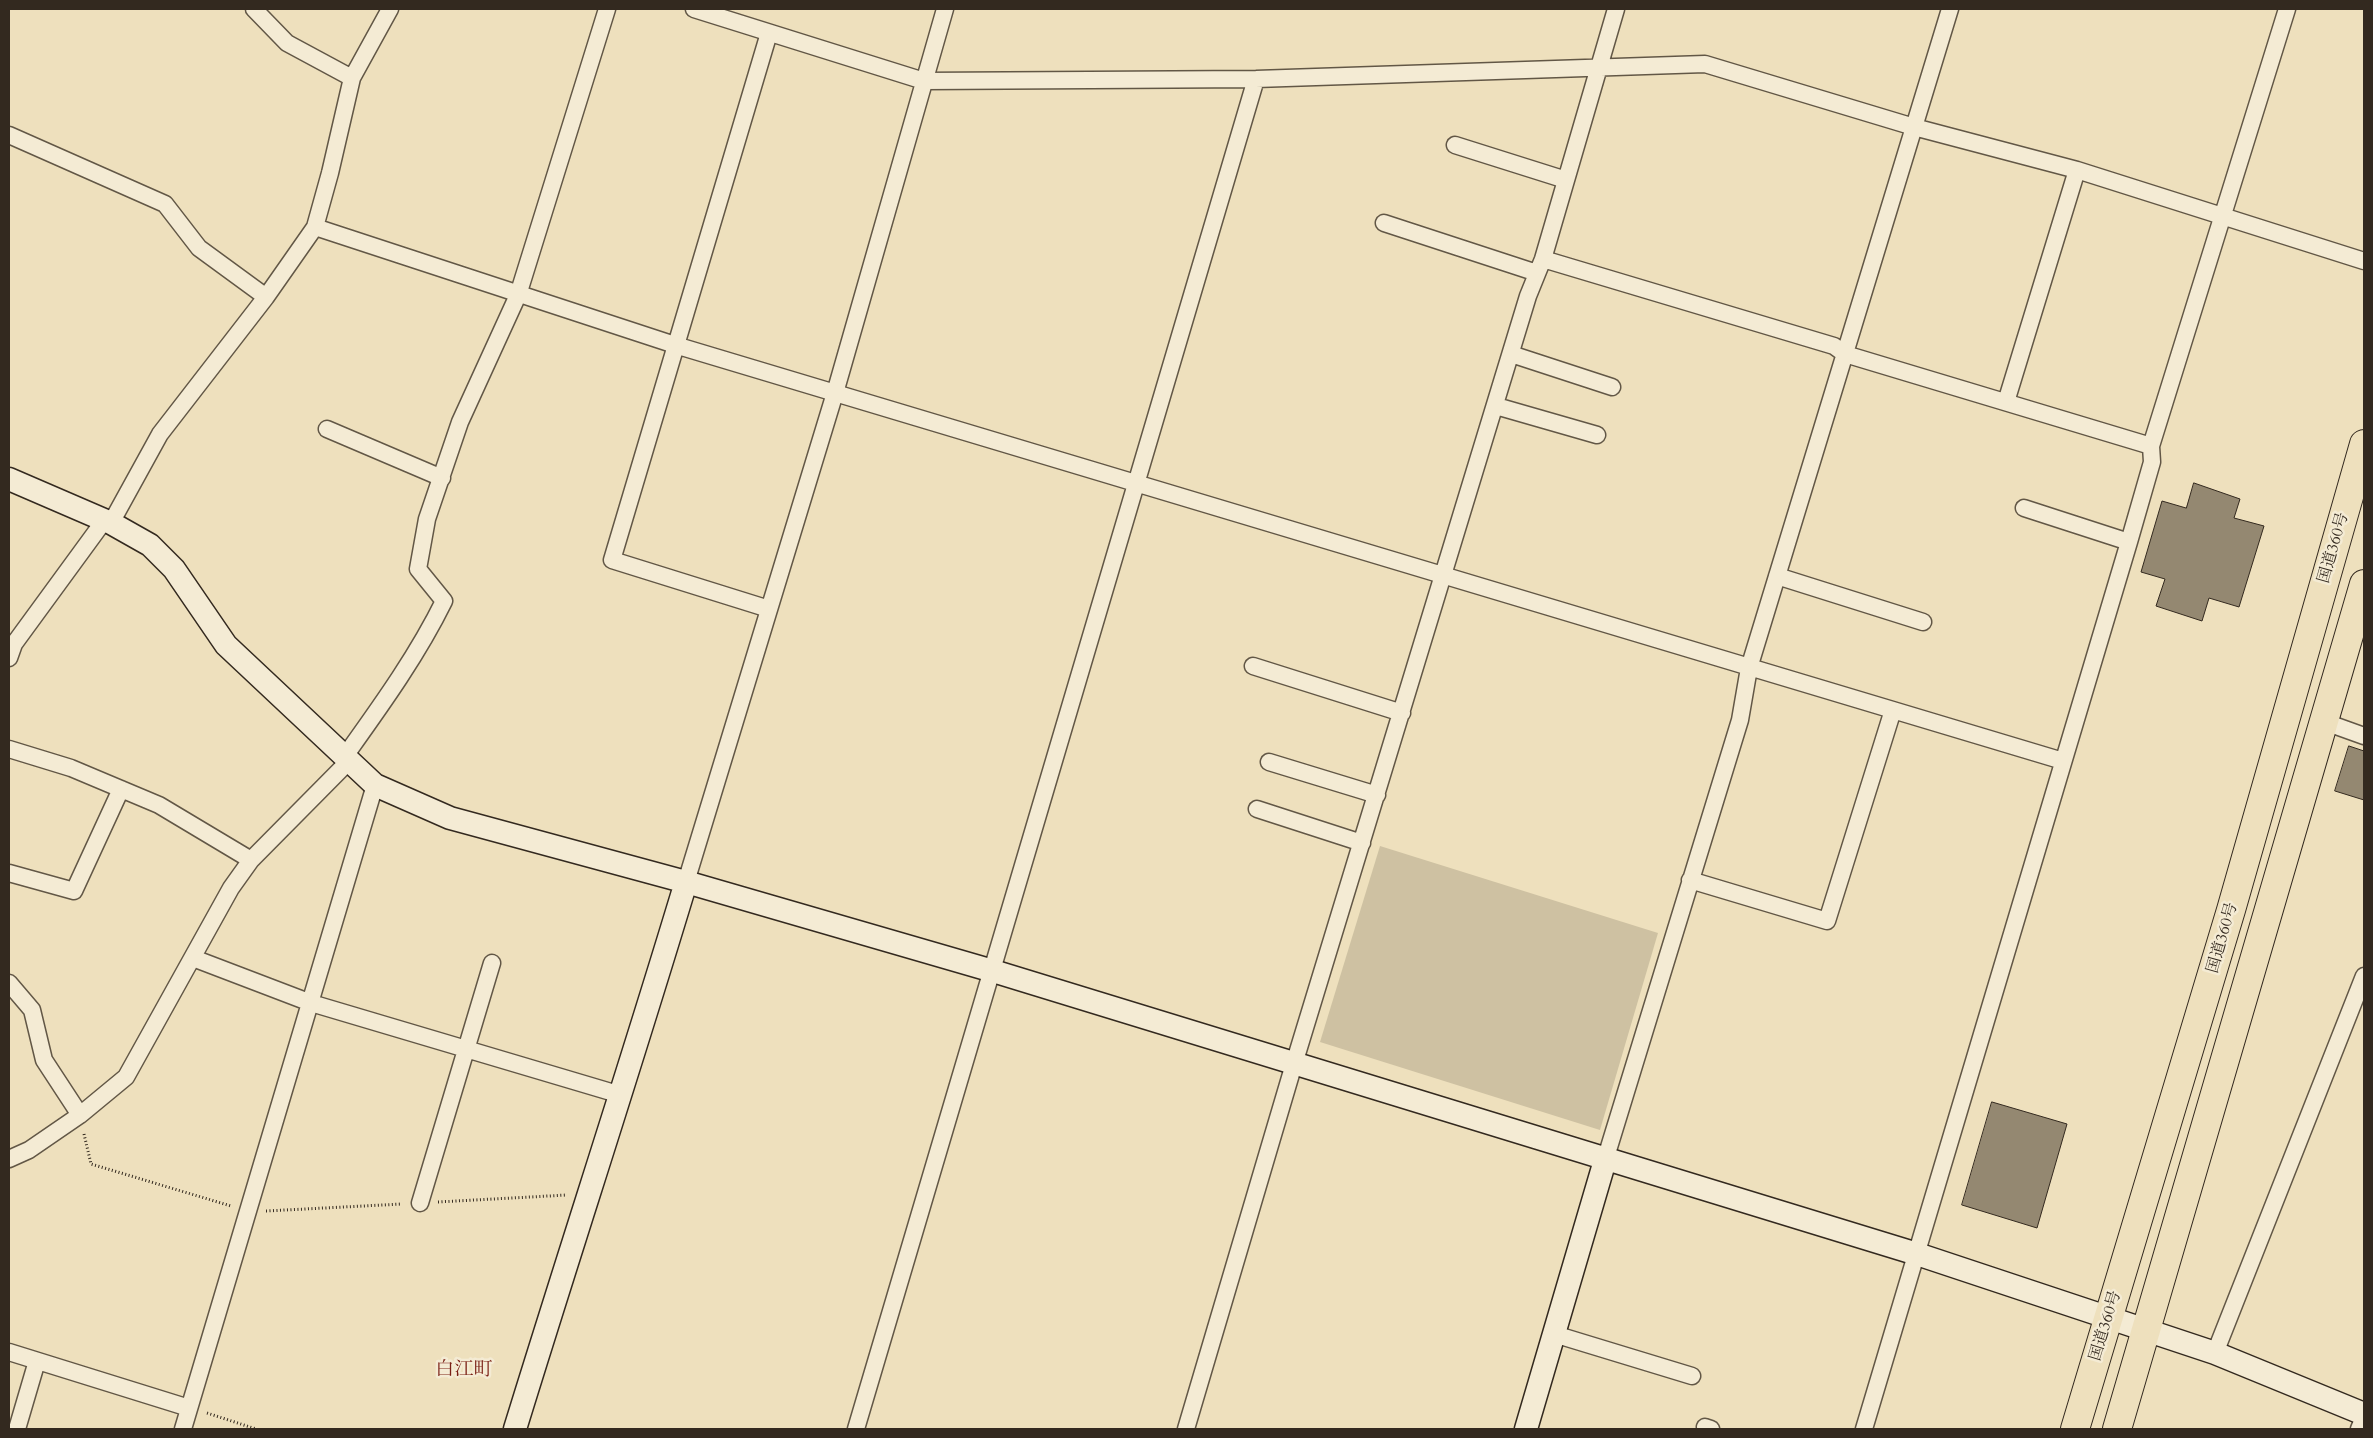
<!DOCTYPE html>
<meta charset="utf-8">
<style>
body{margin:0}
#map{position:relative;width:2373px;height:1438px;overflow:hidden;background:#eee0bd;font-family:Cardo,serif}
canvas{display:block}
.frame{position:absolute;inset:0;border:10px solid #33291f;pointer-events:none}
</style>
<div id="map">
<canvas width="2373" height="1438"></canvas>
<div class="frame"></div>
</div>
<script>
const ctx = document.querySelector('canvas').getContext('2d');
ctx.lineJoin = 'round';
function fill(path, color) { ctx.fillStyle = color; ctx.fill(path, 'evenodd'); }
function stroke(path, color, width, dash) { ctx.strokeStyle = color; ctx.lineWidth = width; ctx.lineCap = dash ? 'butt' : 'round'; ctx.setLineDash(dash || []); ctx.stroke(path); }
function label(font, color, halo, rows, align = 'center') {
  ctx.font = font + ' Cardo,"Noto Serif JP",serif'; ctx.lineWidth = 5; ctx.setLineDash([]); ctx.textBaseline = 'middle'; ctx.strokeStyle = halo; ctx.fillStyle = color; for (const [text, x, y, turn = 0] of rows) {
    ctx.save(); ctx.translate(x, y); ctx.rotate((+turn || 0) * Math.PI / 180); ctx.textAlign = isNaN(turn) ? turn : align; if (halo) ctx.strokeText(text, 0, 0); ctx.fillText(text, 0, 0); ctx.restore();
  }
}
const green = new Path2D(`
 M1380,846L1658,933L1600,1130L1320,1042Z`);
const building = new Path2D(`
 M2194,483L2240,499L2234,518L2264,526L2239,607L2209,598L2202,621L2156,606L2165,579L2141,572L2162,501L2186,508Z
 M2349,746L2364,751V800L2335,791Z
 M1992,1102L2067,1124L2037,1228L1962,1205Z`);
const path = new Path2D(`
 M84,1134L91,1164L231,1206
 M438,1202L567,1195
 M266,1211L402,1204
 M207,1413L256,1429`);
const street = new Path2D(`
 M254,9L287,43L352,78
 M694,9L924,81L1256,79L1705,64L1914,127L2077,170L2364,261
 M9,135L165,204L199,248L266,297
 M1455,145L1566,180
 M1384,223L1537,273
 M315,227L675,345L2063,761
 M1543,259L1834,346L1845,354L2151,446
 M1511,354L1612,387
 M2006,402L2077,170
 M1496,406L1597,435
 M327,429L442,478
 M2024,508L2129,542
 M1777,576L1923,622
 M769,609L612,560L769,33
 M9,658L14,644L101,525L111,523L160,434L266,297L315,227L330,173L352,78L390,9
 M1253,666L1402,713
 M2325,722L2364,736
 M9,749L71,768L159,805L251,860
 M345,756C380,707 417,656 444,601L418,569L427,519L460,422L518,295L607,9
 M1269,762L1377,795
 M1257,809L1362,843
 M9,873L74,891L121,789
 M1690,880L1827,921L1893,710
 M686,882L835,393L945,9
 M193,958L311,1003L621,1095
 M9,983L32,1010L44,1060L80,1115
 M1606,1157L1740,720L1749,668L1950,9
 M9,1159L29,1150L80,1115L126,1077L231,888L251,860L349,761
 M420,1203L492,963
 M1554,1334L1692,1376
 M9,1352L189,1408
 M2215,1353L2364,976
 M1705,1427L1711,1429
 M17,1429L37,1361
 M183,1429L375,785
 M856,1429L1256,79
 M1186,1429L1294,1064L1528,296L1543,259L1616,9
 M1864,1429L2129,542L2152,462L2151,446L2287,9
 M2359,1429L2364,1417`);
const secondary = new Path2D(`
 M9,479L111,523L150,545L174,569L226,645L375,785L450,818L686,882L993,971L1917,1254L2215,1353L2364,1414
 M515,1429C571,1247 631,1065 686,882
 M1526,1429L1606,1157`);
const highway = new Path2D(`
 M2075,1429L2231,910L2364,444
 M2117,1429L2364,584`);
const streetNames = [
 ["国道360号",2334,548,-74],
 ["国道360号",2223,938,-74],
 ["国道360号",2106,1326,-73]
];
const quarterNames = [
 ["白江町",464,1371]
];
fill(green, '#cec1a2');
fill(building, '#948871');
stroke(building, '#33291f', 1);
stroke(street, '#625746', 19);
stroke(secondary, '#33291f', 25);
stroke(highway, '#33291f', 30);
stroke(path, '#33291f', 3, [1, 2.5]);
stroke(street, '#f4ebd4', 16);
stroke(secondary, '#f4ebd4', 22);
stroke(highway, '#eee0bd', 28);
label('16px', '#33291f', '#f4ebd4', streetNames);
label('19px', '#7a1f14', '#f4ebd4', quarterNames);
</script>
